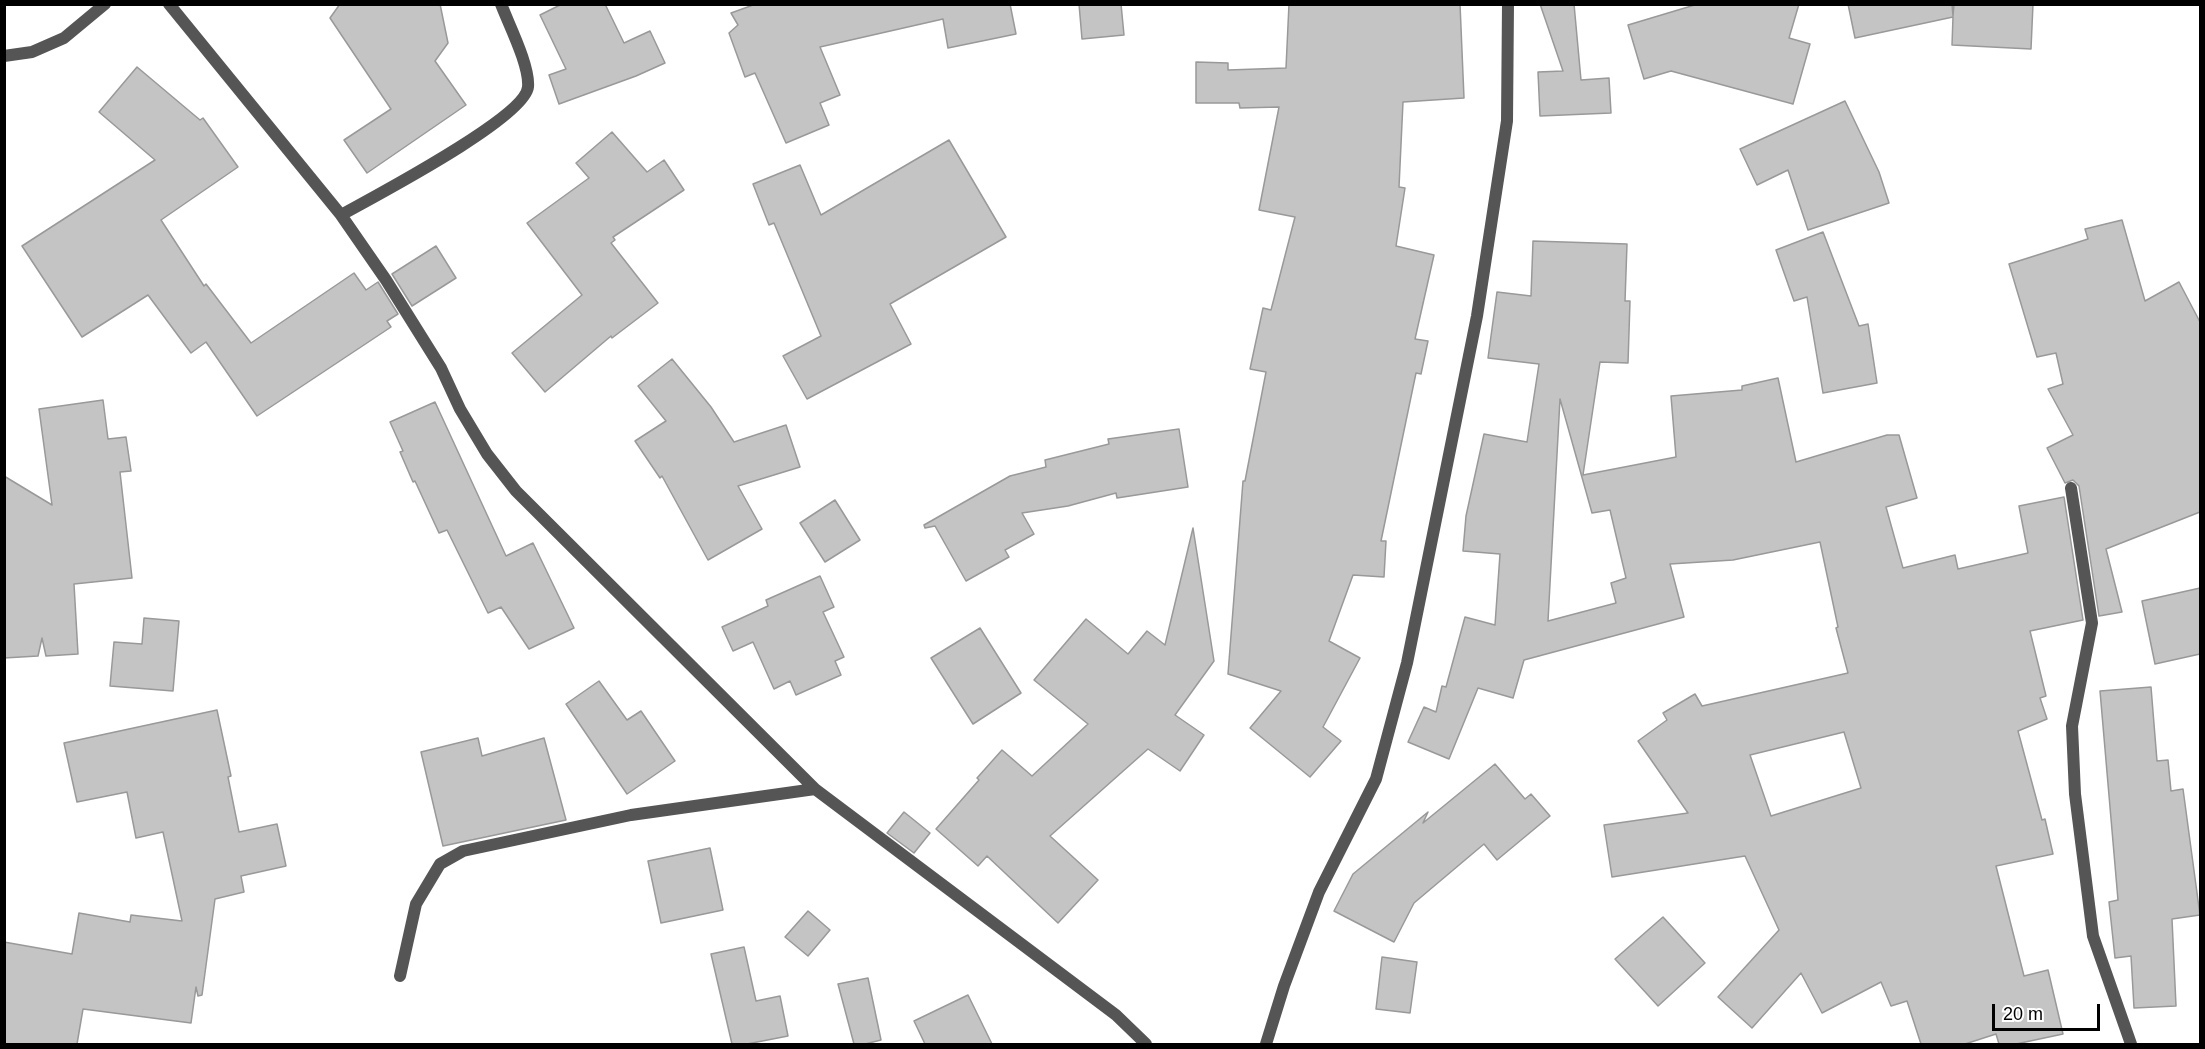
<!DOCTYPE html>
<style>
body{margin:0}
#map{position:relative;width:2205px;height:1049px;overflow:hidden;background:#fff;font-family:Helvetica,sans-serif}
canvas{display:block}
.frame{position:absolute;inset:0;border:6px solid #000;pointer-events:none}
.scale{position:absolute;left:1992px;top:1004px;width:108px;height:27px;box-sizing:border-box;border:3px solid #000;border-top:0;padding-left:8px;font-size:18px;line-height:21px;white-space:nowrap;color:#000;-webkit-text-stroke:4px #fff;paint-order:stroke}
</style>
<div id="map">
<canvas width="2205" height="1049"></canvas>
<div class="frame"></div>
<div class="scale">20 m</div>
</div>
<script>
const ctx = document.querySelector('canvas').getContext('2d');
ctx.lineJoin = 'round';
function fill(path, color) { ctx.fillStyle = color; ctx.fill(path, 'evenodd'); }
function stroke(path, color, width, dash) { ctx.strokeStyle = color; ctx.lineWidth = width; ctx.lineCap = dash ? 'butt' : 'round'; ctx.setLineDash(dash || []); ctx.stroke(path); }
const building = new Path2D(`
 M340,4H440L448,43L435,61L466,105L367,173L344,140L391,109L330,18Z
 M562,4H605L624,43L650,31L665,63L636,76L559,104L549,75L566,69L540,15Z
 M756,4H1010L1016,34L948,48L943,19L820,47L840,95L820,103L829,125L786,143L755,73L745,77L729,33L738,25L731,13Z
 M1079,4H1121L1124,35L1082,39Z
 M1289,4H1460L1464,98L1403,102L1399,187L1405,188L1396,246L1434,255L1415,339L1428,341L1421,374L1416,373L1381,541H1386L1384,577L1353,575L1329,641L1360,658L1323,727L1341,741L1310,777L1250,728L1281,691L1228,674L1243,481H1245L1266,372L1250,369L1263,308L1271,310L1295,217L1259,210L1279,107L1240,108L1239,103H1196V62L1228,63V70L1286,68Z
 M1540,4H1574L1581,80L1609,78L1611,113L1540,116L1538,72L1563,71Z
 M1698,4H1799L1789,38L1810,44L1793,104L1671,71L1644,79L1628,25Z
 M1848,4H1952L1953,16L1954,4H2033L2031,49L1952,45L1953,17L1855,38Z
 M137,67L200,120L203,118L238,167L161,220L204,286L206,284L251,343L354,273L366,290L378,282L398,314L387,321L391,327L257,416L206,342L191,353L148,295L82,337L22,246L155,160L99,112Z
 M1845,101L1879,172L1889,203L1808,230L1788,170L1757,185L1740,149Z
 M612,132L647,172L664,160L684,190L613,237L615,240L611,243L658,303L612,338L611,336L545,392L512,353L582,295L527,223L589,178L576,163Z
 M949,140L1006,237L890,304L911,344L807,399L783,356L821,336L774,223L769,225L753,184L800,165L821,215Z
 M2122,220L2145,301L2179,282L2200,322V512L2106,549L2122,612L2099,616L2079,486L2073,480L2065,483L2047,448L2073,435L2048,389L2063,384L2056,353L2037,357L2009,264L2088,239L2085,229Z
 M1823,232L1859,326L1868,324L1877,383L1823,393L1807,297L1794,301L1776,250Z
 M1533,241L1627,244L1625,301H1630L1628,363L1600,362L1583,475L1676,457L1671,396L1742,390V386L1778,378L1796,462L1887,435H1899L1917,498L1886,507L1903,568L1955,555L1958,569L2028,553L2019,506L2064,497L2083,620L2030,631L2046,696L2040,698L2047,719L2018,731L2042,820L2045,819L2053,854L1996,866L2024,976L2048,970L2063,1034L2016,1044H1999L1996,1034L1965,1044H1921L1907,1001L1891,1006L1881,982L1822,1013L1801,973L1752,1028L1718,997L1779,930L1745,856L1612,877L1604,825L1688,813L1638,741L1667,720L1663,713L1695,694L1702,706L1848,673L1836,628L1838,627L1820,542L1733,560L1670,564L1684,617L1524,660L1513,698L1478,688L1449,759L1408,742L1424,707L1436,712L1442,686L1446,687L1465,617L1495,625L1500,554L1463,551L1466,516L1484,434L1527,442L1539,364L1488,358L1497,292L1531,296ZM1560,399L1592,513L1610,510L1626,578L1611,583L1616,603L1548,621ZM1844,732L1861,788L1771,816L1750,755Z
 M436,246L456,278L412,306L392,274Z
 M672,359L711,407L734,442L786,425L800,467L738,486L762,529L708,560L662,476L660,478L635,441L666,421L638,386Z
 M103,400L108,439L126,437L131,471L120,472L132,578L74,584L78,654L46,656L42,638L38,656L4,658V476L52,505L39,409Z
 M435,402L506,556L533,543L574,628L529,649L501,607L488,613L447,530L439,533L415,481L413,482L400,452L403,451L390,422Z
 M1179,429L1188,487L1117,498L1116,493L1068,506L1022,513L1034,534L1005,550L1009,557L966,581L935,526L925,528L924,525L1010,476L1046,467L1045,460L1109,444L1108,439Z
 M835,500L860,540L825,562L800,523Z
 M1193,528L1214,661L1175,715L1204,735L1180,771L1148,749L1050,836L1098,880L1058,923L987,856L978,866L936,829L979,780L977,778L1002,750L1032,776L1088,724L1034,680L1086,619L1128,654L1147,631L1165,645Z
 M820,576L834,607L823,612L844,657L835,661L841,675L796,695L790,681L774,689L753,642L733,651L722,627L768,606L766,600Z
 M2200,588V654L2155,664L2142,601Z
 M144,618L179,621L173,691L110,686L114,642L142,644Z
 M980,628L1021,693L973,724L931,658Z
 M599,681L627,720L641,711L675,761L627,794L566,704Z
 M2151,687L2157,761L2168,760L2171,791L2183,789L2200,915L2172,919L2176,1006L2134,1008L2131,956L2115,958L2109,902L2118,900L2100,691Z
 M217,710L231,776L228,777L239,832L277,824L286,866L241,876L244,892L215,899L202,995L198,996L196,987L191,1023L83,1009L77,1044H4V942L72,954L79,913L130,922L131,915L182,921L163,832L136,838L127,792L77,802L64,743Z
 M478,738L482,756L544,738L566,820L443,846L421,752Z
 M1495,764L1525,799L1531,794L1550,816L1497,860L1484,844L1414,903L1394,942L1334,911L1353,874L1428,812L1423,823Z
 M904,812L930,833L914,853L887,833Z
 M710,848L723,910L661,923L648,861Z
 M808,911L830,930L808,956L785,937Z
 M1663,917L1705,963L1658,1006L1615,959Z
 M744,947L756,1001L780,996L788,1036L747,1044H732L711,954Z
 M1382,957L1417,962L1410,1013L1376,1009Z
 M868,978L881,1040L865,1044H854L838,984Z
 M968,995L992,1044H925L914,1021Z`);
const street = new Path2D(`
 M169,4L341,215L386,280L441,368L460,409L487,454L516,491L815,789L1116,1015L1146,1044
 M4,56L32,52L64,38L105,4
 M341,215C373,197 525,118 528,87C530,66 509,25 501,4
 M2071,488L2092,623L2072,726L2075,794L2093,936L2131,1044
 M400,976L416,904L440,864L463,851L631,815L815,789
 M1266,1044L1284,986L1319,892L1376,779L1407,663L1477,316L1507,121L1508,4`);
fill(building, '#c4c4c4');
stroke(building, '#999', 1.5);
stroke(street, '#555', 12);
</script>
